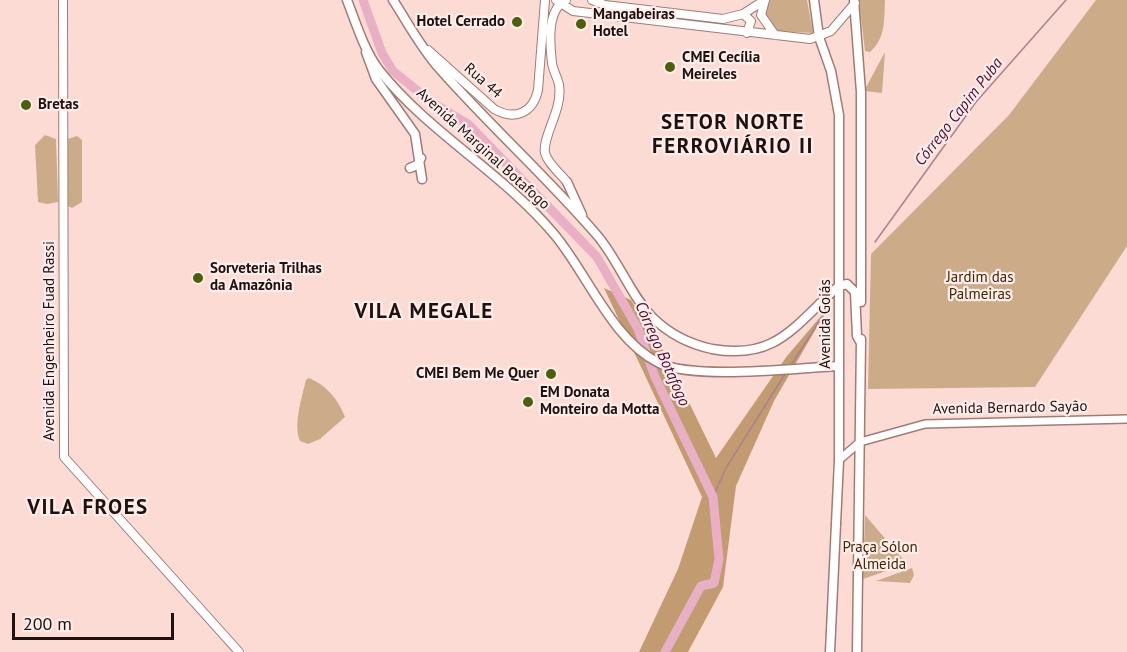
<!DOCTYPE html>
<meta charset="utf-8">
<style>
body{margin:0}
#map{position:relative;width:1127px;height:652px;overflow:hidden;background:#fddbd5;font-family:"PT Sans",sans-serif}
canvas{display:block}
.scale{position:absolute;left:12px;top:613px;width:162px;height:27px;box-sizing:border-box;border:3px solid #1f110f;border-top:0;padding-left:8px;font-size:18px;line-height:21px;white-space:nowrap;color:#1f110f;-webkit-text-stroke:4px #feedea;paint-order:stroke}
</style>
<div id="map">
<canvas width="1127" height="652"></canvas>
<div class="scale">200 m</div>
</div>
<script>
const ctx = document.querySelector('canvas').getContext('2d');
ctx.lineJoin = 'round';
function fill(path, color) { ctx.fillStyle = color; ctx.fill(path, 'evenodd'); }
function stroke(path, color, width, dash) { ctx.strokeStyle = color; ctx.lineWidth = width; ctx.lineCap = dash ? 'butt' : 'round'; ctx.setLineDash(dash || []); ctx.stroke(path); }
function label(font, color, halo, rows, align = 'center') {
  ctx.font = font + ' "PT Sans",sans-serif'; ctx.lineWidth = 4.5; ctx.setLineDash([]); ctx.textBaseline = 'middle'; ctx.strokeStyle = halo; ctx.fillStyle = color; for (const [text, x, y, turn = 0] of rows) {
    ctx.save(); ctx.translate(x, y); ctx.rotate((+turn || 0) * Math.PI / 180); ctx.textAlign = isNaN(turn) ? turn : align; if (halo) ctx.strokeText(text, 0, 0); ctx.fillText(text, 0, 0); ctx.restore();
  }
}
const green = new Path2D(`
 M767,0H807L813,33L775,31L763,15Z
 M859,0H885C884,20 886,38 870,52L865,51Z
 M1096,0H1127V246L1035,387L868,389L871,254L1009,115Z
 M885,52L882,93L864,91Z
 M45,135L56,139L58,202L47,204L38,202L35,145Z
 M77,136L82,140V202L72,208L68,206L67,144L68,139Z
 M309,378C326,385 338,399 345,417L320,439L308,444L300,441C293,425 302,397 306,380Z
 M865,515L907,564L863,579Z
 M912,568L914,575L910,583L876,581Z`);
const forest = new Path2D(`
 M604,288L631,300L666,355L716,458L787,356L828,308L774,401L736,486L723,587L688,652H639L678,569L702,497Z`);
const stream = new Path2D(`
 M875,242L976,102L1066,0
 M791,365L828,308
 M713,497L726,468L785,374`);
const river = new Path2D(`
 M363,0L382,53L393,71L430,101L468,124L597,257L638,329L655,377L713,497L719,559L714,583L701,586L665,652`);
const tertiary = new Path2D(`
 M839,460L860,442L925,424L1127,419`);
const secondary = new Path2D(`
 M63,0L64,457L239,652
 M556,0L573,11L810,39L831,31L855,3
 M566,0C546,10 550,44 552,63C553,71 558,78 559,85C563,110 542,136 545,153C548,164 560,173 567,182
 M592,0L605,5L723,19L743,14L765,0
 M765,0L761,15L775,35
 M743,14L751,21L747,33
 M428,50L494,109C515,121 533,113 538,90L545,0`);
const primary = new Path2D(`
 M347,0C356,23 364,50 379,70C428,132 503,173 554,234C587,273 612,340 659,363C694,380 796,368 839,366
 M393,0C408,23 421,48 439,68C489,125 546,176 596,234C618,259 629,293 652,317C668,333 689,344 712,349C774,360 793,328 832,292L839,286L847,284L855,292L857,336L861,343
 M814,0L819,37L831,71L839,115V460L830,652
 M854,0L861,92V302
 M366,52L376,79L415,134L422,179
 M410,168L417,165L421,158
 M567,182L582,215
 M857,652L861,339`);
const markers = [
 [517,22,6,"#4a600a"],
 [581,24,6,"#4a600a"],
 [670,67,6,"#4a600a"],
 [26,105,6,"#4a600a"],
 [198,278,6,"#4a600a"],
 [551,374,6,"#4a600a"],
 [528,402,6,"#4a600a"]
];
const poiNames = [
 ["Mangabeiras",593,15],
 ["Hotel",593,32],
 ["Hotel Cerrado",505,22,"right"],
 ["CMEI Cecília",682,58],
 ["Meireles",682,75],
 ["Bretas",38,105],
 ["Sorveteria Trilhas",210,269],
 ["da Amazônia",210,286],
 ["CMEI Bem Me Quer",539,374,"right"],
 ["EM Donata",540,393],
 ["Monteiro da Motta",540,410]
];
const streetNames = [
 ["Rua 44",483,81,41],
 ["Avenida Marginal Botafogo",483,149,42],
 ["Avenida Goiás",826,324,-90],
 ["Avenida Engenheiro Fuad Rassi",50,341,-90],
 ["Avenida Bernardo Sayão",1010,408,-1]
];
const parkNames = [
 ["Jardim das",980,278],
 ["Palmeiras",980,295],
 ["Praça Sólon",880,548],
 ["Almeida",880,565]
];
const waterNames = [
 ["Córrego Capim Puba",959,112,-52],
 ["Córrego Botafogo",662,354,66]
];
const districtNames = [
 ["SETOR NORTE",733,123],
 ["FERROVIÁRIO II",733,147],
 ["VILA MEGALE",424,312],
 ["VILA FROES",88,508]
];
fill(green, '#ccab89');
fill(forest, '#c29b71');
stroke(stream, '#ac808e', 1.5);
stroke(river, '#e9afc5', 9);
stroke(tertiary, '#a17b74', 10);
stroke(secondary, '#a17b74', 10);
stroke(primary, '#a17b74', 11);
stroke(tertiary, '#fff', 7);
stroke(secondary, '#fff', 8);
stroke(primary, '#fff', 8);
for (const [x, y, r, color] of markers) { const dot = new Path2D(); dot.arc(x, y, r, 0, 2 * Math.PI); ctx.fillStyle = color; ctx.fill(dot); stroke(dot, '#feedea', 2); }
label('bold 15px', '#1f110f', '#feedea', poiNames, 'left');
label('15px', '#1f110f', '#feedea', streetNames);
label('15px', '#412603', '#feedea', parkNames);
label('italic 16px', '#520f32', '#feedea', waterNames);
ctx.letterSpacing = '1.5px';
label('bold 21px', '#1f110f', '#feedea', districtNames);
ctx.letterSpacing = '0px';
</script>
